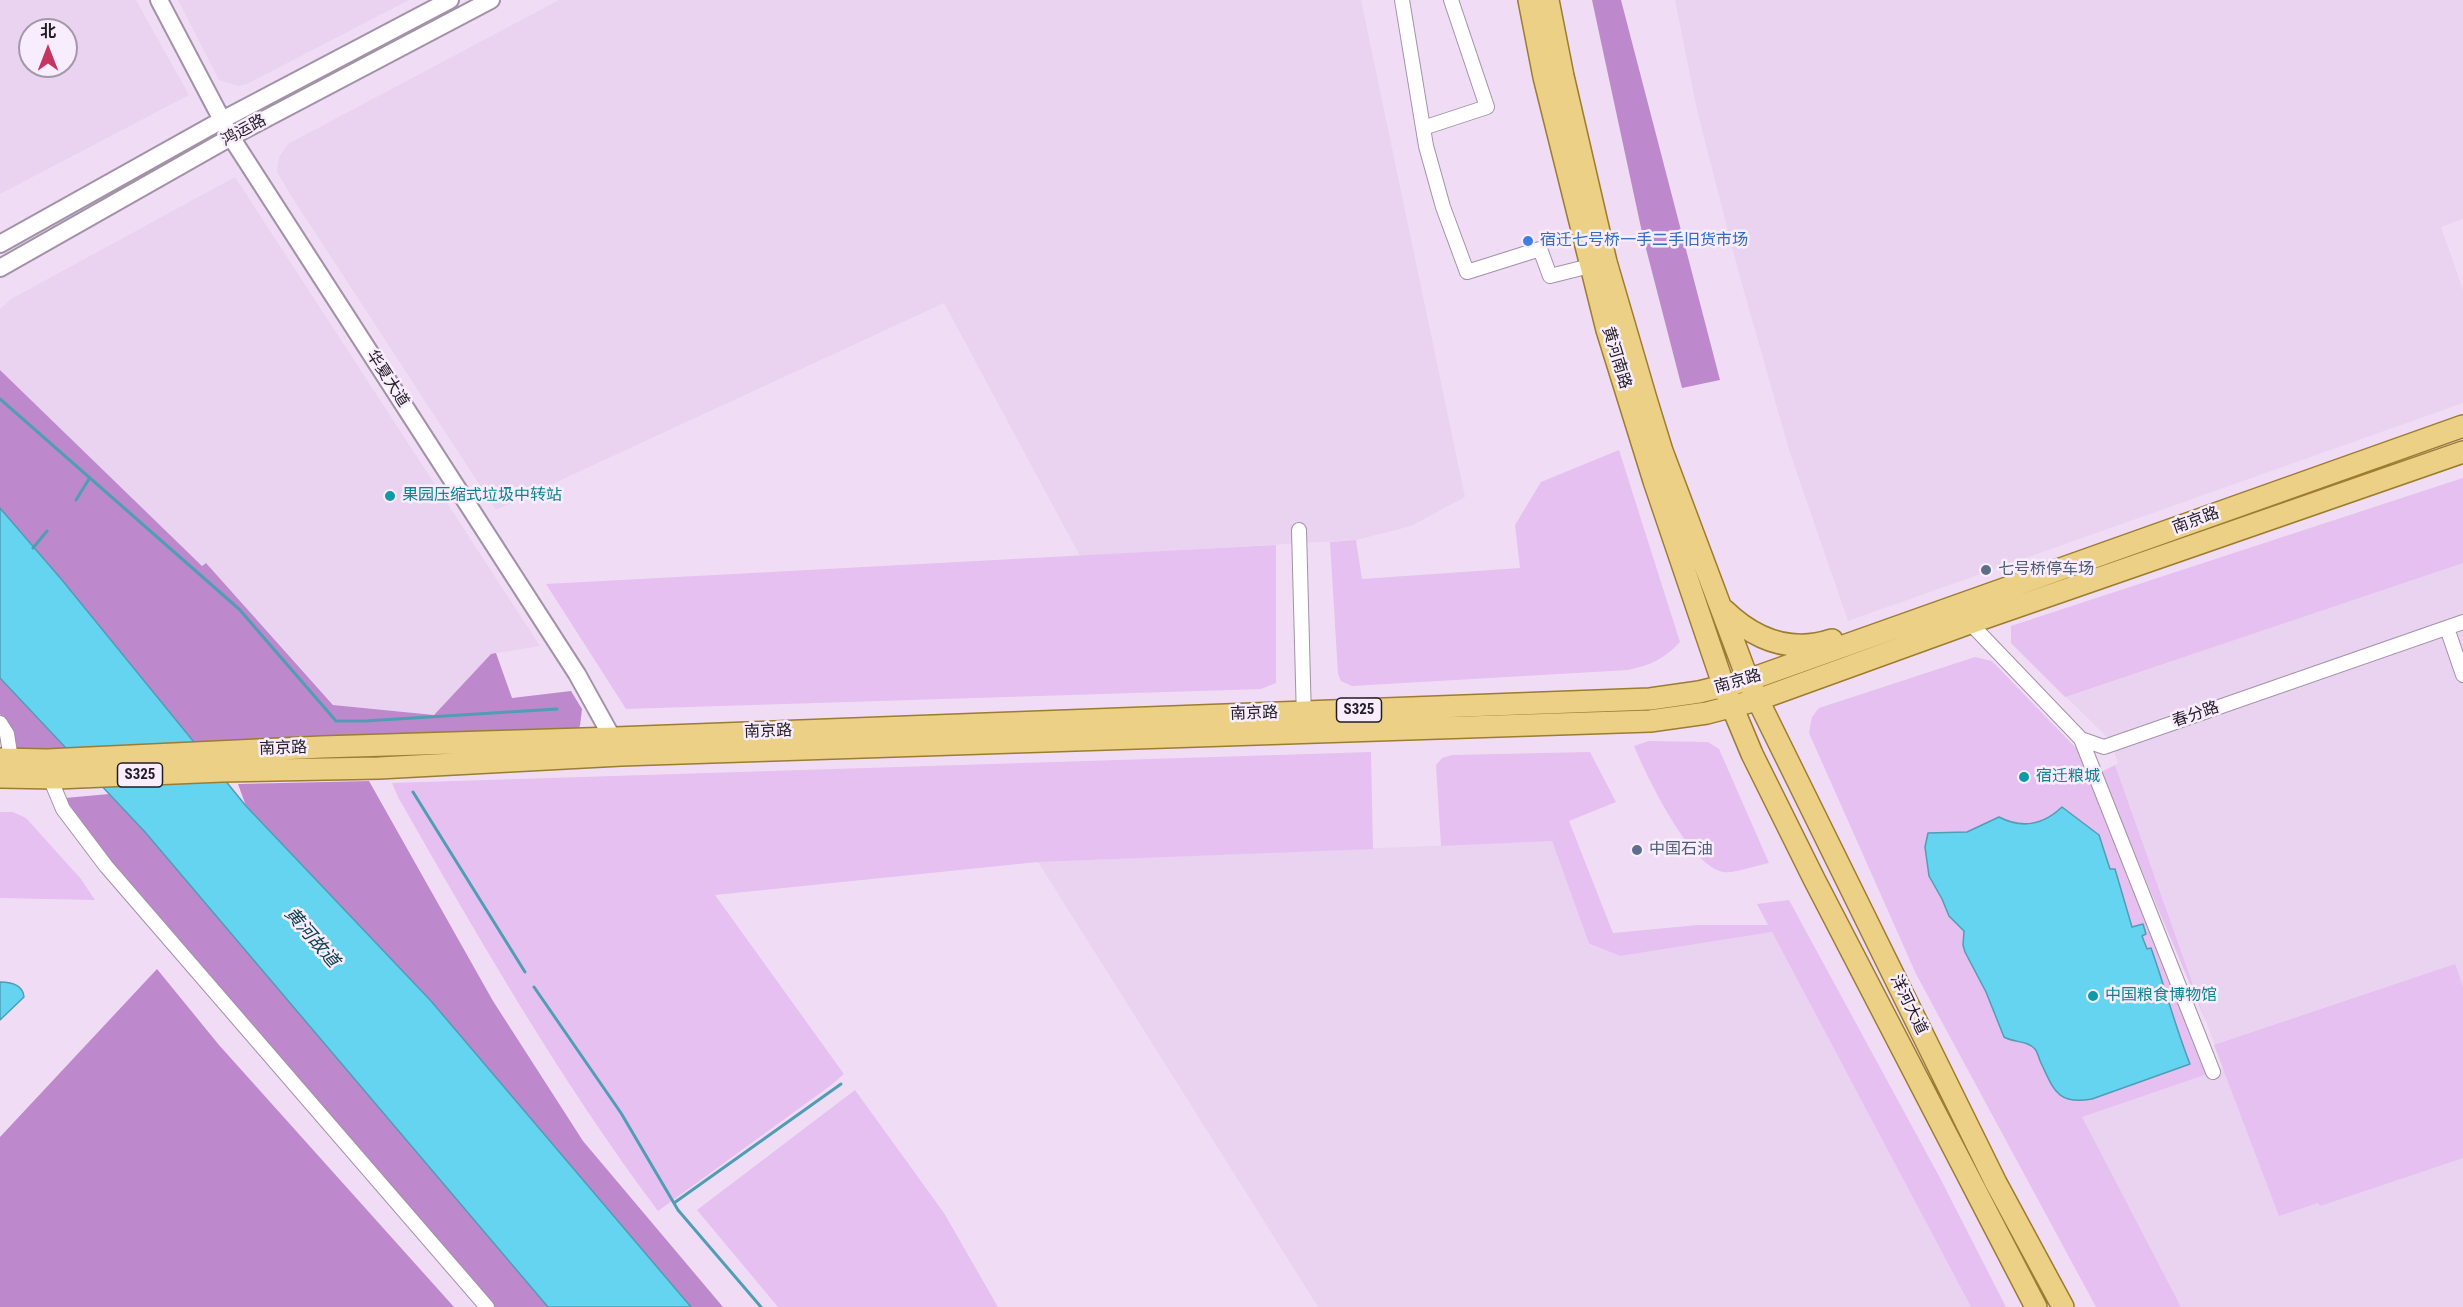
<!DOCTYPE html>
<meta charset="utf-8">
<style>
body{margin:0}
#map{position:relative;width:2463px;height:1307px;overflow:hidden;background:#f0ddf5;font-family:"Roboto Condensed","Noto Sans SC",sans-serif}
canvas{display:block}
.north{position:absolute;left:18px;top:18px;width:60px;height:60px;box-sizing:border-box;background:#f8edfc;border:2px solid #a299a6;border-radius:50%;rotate:0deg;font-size:16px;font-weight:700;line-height:24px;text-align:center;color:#221c24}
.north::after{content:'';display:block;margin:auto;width:21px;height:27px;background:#c43660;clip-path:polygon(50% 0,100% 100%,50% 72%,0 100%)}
</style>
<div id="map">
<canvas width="2463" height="1307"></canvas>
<div class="north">北</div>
</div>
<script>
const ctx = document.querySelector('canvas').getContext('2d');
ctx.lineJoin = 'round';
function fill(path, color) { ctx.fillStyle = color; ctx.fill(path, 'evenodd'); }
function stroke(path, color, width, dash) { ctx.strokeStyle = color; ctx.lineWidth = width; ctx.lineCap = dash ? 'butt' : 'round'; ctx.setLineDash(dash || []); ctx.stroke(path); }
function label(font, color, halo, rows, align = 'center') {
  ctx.font = font + ' "Roboto Condensed","Noto Sans SC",sans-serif'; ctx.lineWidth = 5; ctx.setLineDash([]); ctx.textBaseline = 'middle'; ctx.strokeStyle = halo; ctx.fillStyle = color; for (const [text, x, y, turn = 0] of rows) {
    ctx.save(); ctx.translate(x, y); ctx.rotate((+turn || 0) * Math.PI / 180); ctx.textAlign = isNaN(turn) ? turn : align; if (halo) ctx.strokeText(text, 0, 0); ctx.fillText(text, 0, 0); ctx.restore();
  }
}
const built = new Path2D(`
 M0,0H136L189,95L0,194ZM30,30H66V66H30Z
 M178,0H409L247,84L238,86L219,80Z
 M559,0H1361L1465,497L1411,526L1356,540L1080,556L944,303L496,510L290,194L277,172L279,157L288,144Z
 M1675,0H2463V219L2441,227L2463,290V403L1848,621L1789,450L1738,270L1697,110Z
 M235,177L540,646L491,654L434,715L334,705L206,563L202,566L0,370V309L11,299Z
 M2463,478V1307H2181L2081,1117L2223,1068L2115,765L2118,763L2110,740L2011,643V626Z
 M1552,841L1589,945L1620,956L1772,932L1971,1307H1318L1038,862Z`);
const green = new Path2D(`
 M1619,450L1680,642C1664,659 1651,665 1628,670L1352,686L1341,681L1338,674L1330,542L1356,540L1362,579L1520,568L1515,525L1541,482Z
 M2463,478V563L2065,697L2011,643V626Z
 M1276,545V683L1261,689L626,709L546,584Z
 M1975,657L1992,661L2077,749L2210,1073L2082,1117L2181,1307H2096L1916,974L1809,733L1812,717L1819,708Z
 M1649,741L1708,742L1719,749L1769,863C1758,865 1733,874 1723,872C1689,865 1647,777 1634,746Z
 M1371,752L1373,849L1038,862L715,895L844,1074L830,1086L658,1211C560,1080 479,939 398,797L392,783Z
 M1590,752L1616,802L1569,821L1613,933L1698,925H1768L1757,904L1789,900L1939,1176L2006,1307H1971L1772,932L1620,956L1589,944L1552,841L1441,846L1436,765L1442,758L1452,755Z
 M2115,765L2207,1024L2102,777L2103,771Z
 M0,812H13L26,818L81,879L95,900L0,898Z
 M2455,964L2463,987V1158L2320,1206L2318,1203L2279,1216L2214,1045Z
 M855,1090L944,1213L998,1307H778L697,1210Z`);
const forest = new Path2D(`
 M1592,0H1621L1720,380L1682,388L1643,237Z
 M0,370L202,566L206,563L333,705L434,715L491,654L496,653L512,698L571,691L582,709L580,726L573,733L199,748L62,580L0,508Z
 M0,676L71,753L15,755L13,736L0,714Z
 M369,781L493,1001L583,1141L723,1307H691L431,1001L246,806L238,784Z
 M109,794L145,832L548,1307H493L113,864L68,805L65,798Z
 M157,969L219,1045L454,1307H0V1137Z`);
const water = new Path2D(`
 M0,508L62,580L246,806L431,1001L691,1307H548L145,832L0,678Z
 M2062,807L2099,835L2110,869H2115L2132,927L2143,924L2146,934L2142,936L2147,949L2151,948C2165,987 2175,1026 2190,1064L2092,1099C2057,1105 2054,1090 2041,1063C2039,1059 2038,1053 2035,1049C2027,1040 2014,1043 2004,1037L1986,992L1965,952L1963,945L1964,931L1949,916L1942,899L1929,876L1925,847L1928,833L1967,832L1999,817C2022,829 2043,825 2062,807Z
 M0,982C11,982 23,985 24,997L0,1020Z`);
const stream = new Path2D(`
 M0,399L239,609L336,721H365L557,709
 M76,500L89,479
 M33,548L47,531
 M413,792L525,972
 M534,987L621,1113L678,1210L761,1307
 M674,1203L841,1084`);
const minor = new Path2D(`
 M1402,0L1426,146L1443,207L1467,272L1540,249L1550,276L1590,266
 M1423,128L1487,107L1451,0
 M1299,530L1304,719
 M1970,623L2081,739L2104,747L2463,622
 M2447,628L2463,675
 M0,723L7,734L11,759
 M2081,739L2213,1072
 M50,778L63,809L106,866L487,1307`);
const tertiary = new Path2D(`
 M159,0L231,137L577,674L618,748
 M0,244L222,120L450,0
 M0,268L231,137L491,0`);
const primary = new Path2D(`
 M1529,0L1544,77L1607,330L1654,481L1724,687L1752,754L1814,879L2036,1307
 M1548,0L1563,76L1606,262L1646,399L1662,451L1748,680L1996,1183L2063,1307
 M1724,610C1754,639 1790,654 1832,640
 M0,759L47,760L322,747L615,738L1650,699L1699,692L1748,680L2463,426
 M0,777L57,778L222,771L379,768L621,755L1650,721L1707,713L1757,700L1970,623L2463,452`);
const markers = [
 [1528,241,6,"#3f7fe0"],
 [390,496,6,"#0f9aa8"],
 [1986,570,6,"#5c6f8a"],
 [2024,777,6,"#0f9aa8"],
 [1637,850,6,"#5c6f8a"],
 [2093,996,6,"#0f9aa8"]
];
const shields = [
 [1359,710,45],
 [140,775,45]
];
const shieldNames = [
 ["S325",1359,710],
 ["S325",140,775]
];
const streetNames = [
 ["鸿运路",244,131,-28],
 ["黄河南路",1616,358,73],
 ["华夏大道",387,379,57],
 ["南京路",2196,521,-20],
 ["南京路",1738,682,-16],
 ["南京路",1254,714,-2],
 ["春分路",2196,715,-19],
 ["南京路",768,732,-2],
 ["南京路",283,749,-2],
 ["洋河大道",1908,1005,64]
];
const shopNames = [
 ["宿迁七号桥一手二手旧货市场",1540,241]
];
const cultureNames = [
 ["果园压缩式垃圾中转站",402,496],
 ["宿迁粮城",2036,777],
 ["中国粮食博物馆",2105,996]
];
const serviceNames = [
 ["七号桥停车场",1998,570],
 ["中国石油",1649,850]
];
const waterNames = [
 ["黄河故道",311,938,49]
];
fill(built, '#ead2f1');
fill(green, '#e5c0f0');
fill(forest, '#bd89cc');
fill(water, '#64d4f1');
stroke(water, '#509db4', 1.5);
stroke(stream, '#509db4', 3);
stroke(minor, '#a391a8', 16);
stroke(tertiary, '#a391a8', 20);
stroke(primary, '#9c7c30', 24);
stroke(minor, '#fff', 14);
stroke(tertiary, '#fff', 16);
stroke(primary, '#ebd086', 21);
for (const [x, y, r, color] of markers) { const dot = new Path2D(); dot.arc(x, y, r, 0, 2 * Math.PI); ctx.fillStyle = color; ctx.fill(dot); stroke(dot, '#f8edfc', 2); }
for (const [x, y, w] of shields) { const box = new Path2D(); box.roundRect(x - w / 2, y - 12, w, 24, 4.5); ctx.fillStyle = '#f8edfc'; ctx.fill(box); stroke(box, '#221c24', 1.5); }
label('bold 15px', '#221c24', null, shieldNames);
label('16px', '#221c24', '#f8edfc', streetNames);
label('16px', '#366cbe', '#f8edfc', shopNames, 'left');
label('16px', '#0d838f', '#f8edfc', cultureNames, 'left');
label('16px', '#4e5e75', '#f8edfc', serviceNames, 'left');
label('italic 18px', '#0c404d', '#f8edfc', waterNames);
</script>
